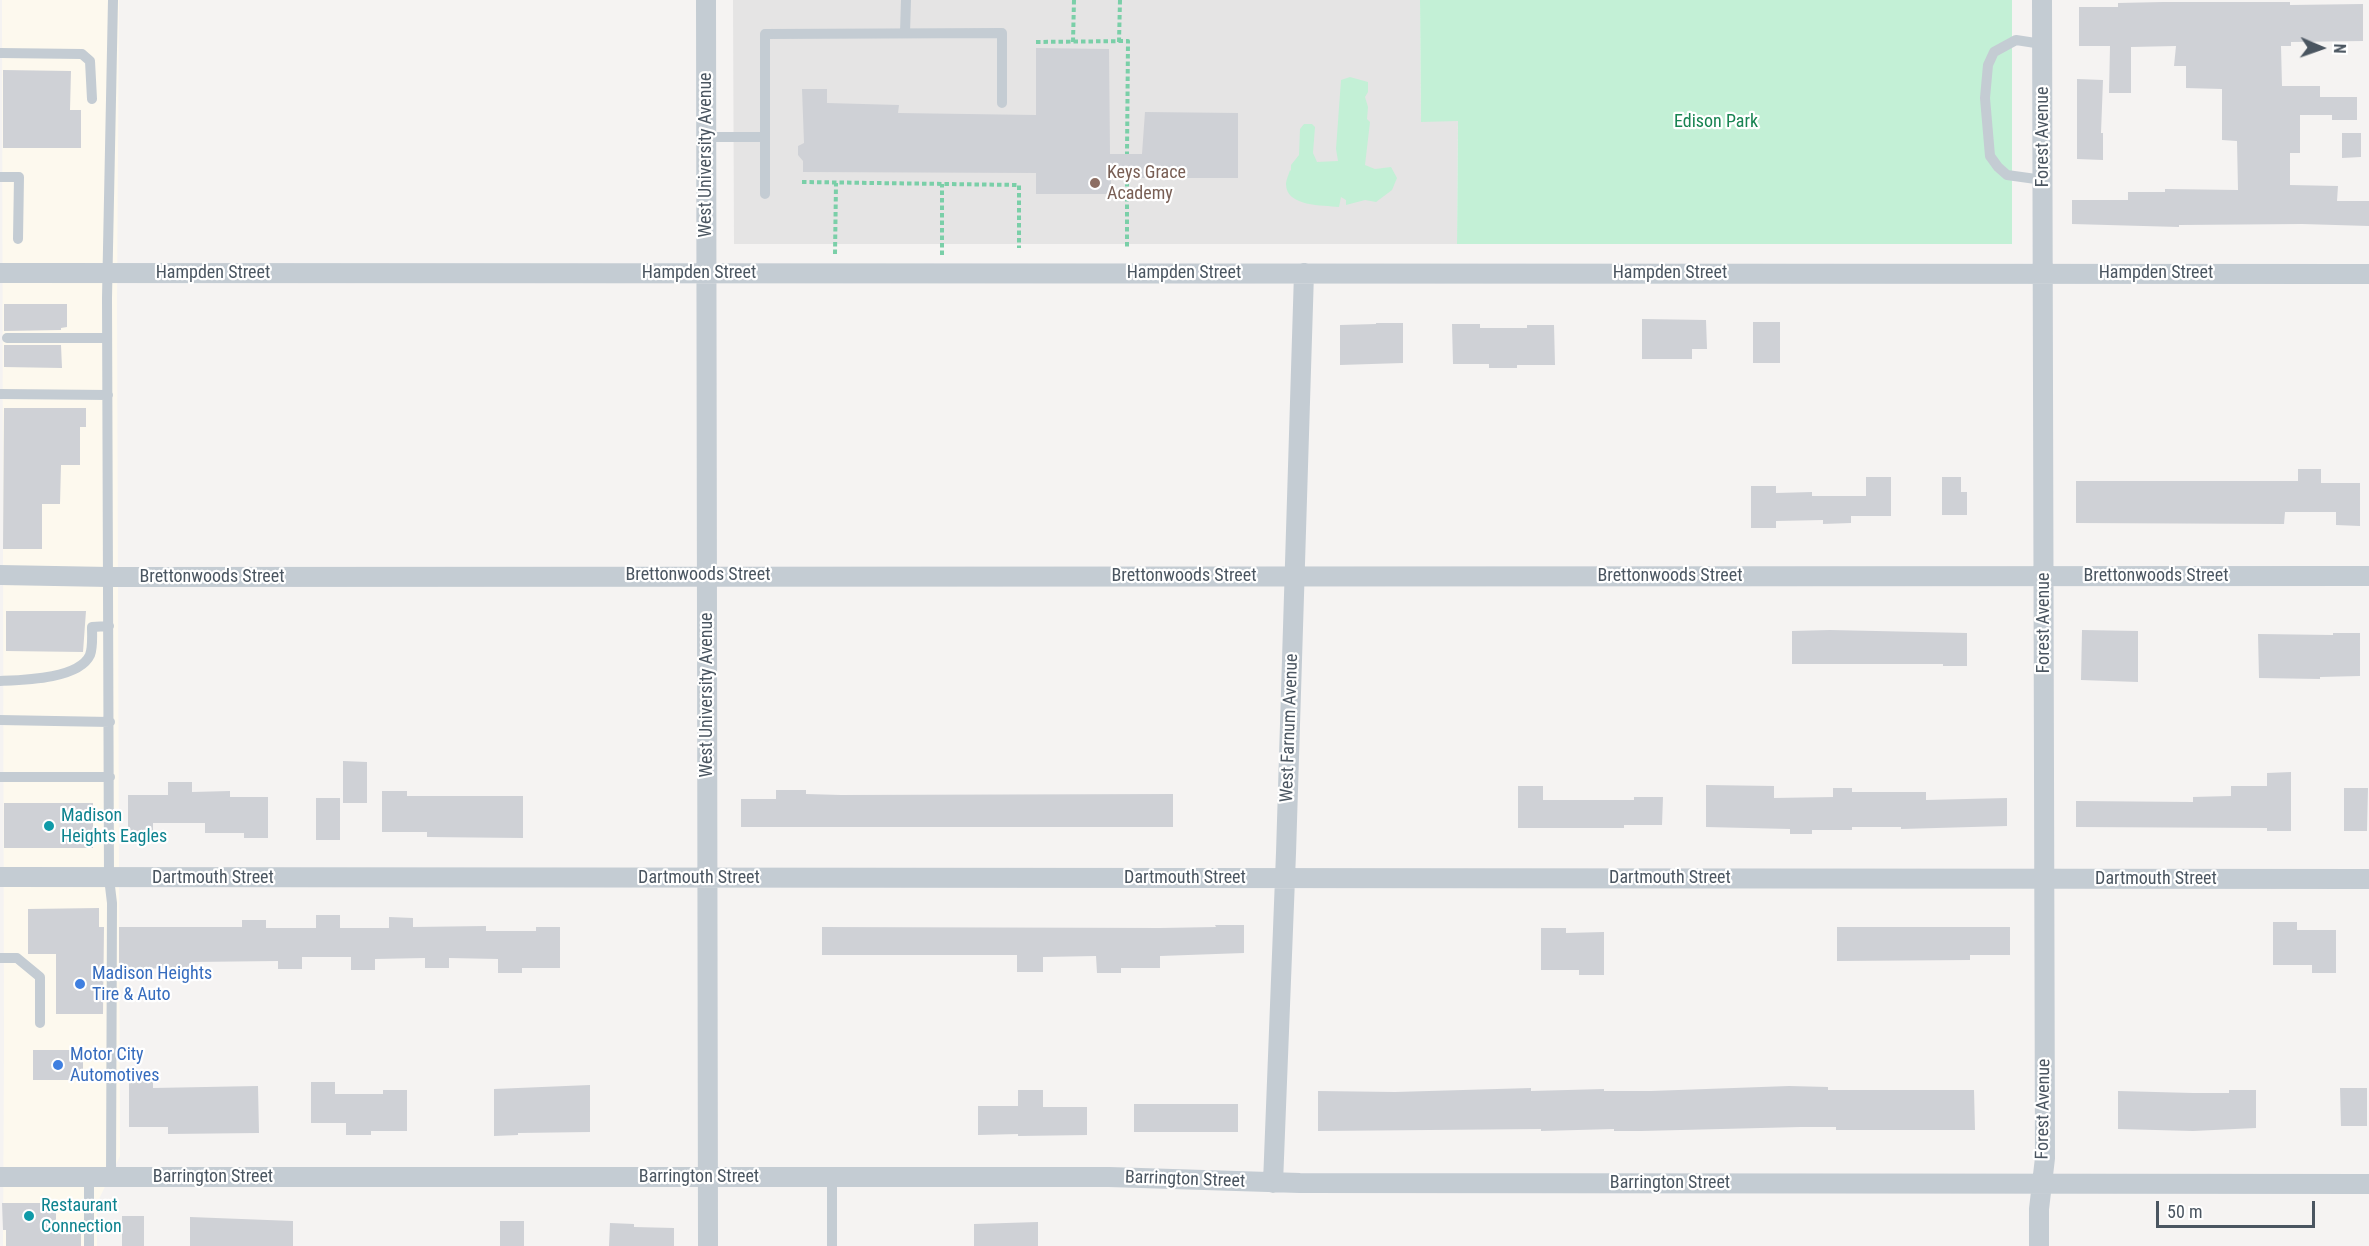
<!DOCTYPE html>
<style>
body{margin:0}
#map{position:relative;width:2369px;height:1246px;overflow:hidden;background:#f5f3f2;font-family:"Roboto Condensed",sans-serif}
canvas{display:block}
.north{position:absolute;left:2291px;top:18px;width:60px;height:60px;-webkit-text-stroke:4px #fff;paint-order:stroke;rotate:92deg;font-size:16px;font-weight:700;line-height:24px;text-align:center;color:#4a5560}
.north::after{content:'';display:block;margin:auto;width:21px;height:27px;background:#4a5560;clip-path:polygon(50% 0,100% 100%,50% 72%,0 100%)}
.scale{position:absolute;left:2156px;top:1201px;width:159px;height:27px;box-sizing:border-box;border:3px solid #4a5560;border-top:0;padding-left:8px;font-size:18px;line-height:21px;white-space:nowrap;color:#4a5560;-webkit-text-stroke:4px #fff;paint-order:stroke}
</style>
<div id="map">
<canvas width="2369" height="1246"></canvas>
<div class="north">N</div>
<div class="scale">50 m</div>
</div>
<script>
const ctx = document.querySelector('canvas').getContext('2d');
ctx.lineJoin = 'round';
function fill(path, color) { ctx.fillStyle = color; ctx.fill(path, 'evenodd'); }
function stroke(path, color, width, dash) { ctx.strokeStyle = color; ctx.lineWidth = width; ctx.lineCap = dash ? 'butt' : 'round'; ctx.setLineDash(dash || []); ctx.stroke(path); }
function label(font, color, halo, rows, align = 'center') {
  ctx.font = font + ' "Roboto Condensed",sans-serif'; ctx.lineWidth = 4.5; ctx.setLineDash([]); ctx.textBaseline = 'middle'; ctx.strokeStyle = halo; ctx.fillStyle = color; for (const [text, x, y, turn = 0] of rows) {
    ctx.save(); ctx.translate(x, y); ctx.rotate((+turn || 0) * Math.PI / 180); ctx.textAlign = isNaN(turn) ? turn : align; if (halo) ctx.strokeText(text, 0, 0); ctx.fillText(text, 0, 0); ctx.restore();
  }
}
const commercial = new Path2D(`
 M2,0H119L117,303L120,1156L97,1203V1246H3L4,1049Z`);
const education = new Path2D(`
 M733,0H1420L1421,121H1458L1457,244H734Z`);
const green = new Path2D(`
 M1420,0H2012V244H1457L1458,121L1421,122Z
 M1350,77L1368,82V92L1365,97L1368,107L1367,119L1370,122L1365,165L1375,169L1391,167L1397,178L1392,190L1376,202L1365,200L1346,205V200L1341,197L1339,207C1323,205 1286,207 1286,184C1286,180 1289,174 1290,170L1291,171V165L1299,155L1300,129L1304,124H1312L1315,127L1313,153L1317,162L1338,161L1336,149L1341,80Z`);
const building = new Path2D(`
 M2163,2H2290V5L2363,4V41L2291,42V46H2281L2282,86H2320V97H2357V120H2332V115H2300V153H2290V185L2338,186L2337,201H2369V226L2302,224L2179,225V227L2072,224V200H2128V192H2165V189L2238,190L2237,141L2222,140V89L2186,88V66H2174L2176,46L2131,47V93H2109L2110,46H2079V7H2118V3Z
 M1036,48L1109,49L1110,154H1142L1145,112L1238,113V178H1111V194H1036V173L803,172V161L798,155V146L804,143L802,89H827V103L899,105L898,113L1036,115Z
 M3,70L71,71L70,110H81V148H3Z
 M2077,79L2103,80L2101,133H2103V160L2077,159Z
 M2342,133H2361V157L2342,158Z
 M4,304H67V327L61,328V330L4,331Z
 M1642,319L1706,320L1707,349H1692V359H1642Z
 M1753,322H1780V363H1753Z
 M1376,323H1403V363L1340,365V325L1376,324Z
 M1452,324H1480V328H1527V325H1554L1555,365H1517V368H1489V364H1453Z
 M4,345H61L62,368L4,367Z
 M4,408H86V427H80V465H61L60,504H42V549H3Z
 M2298,469H2321V483H2360V526L2336,525V512H2285L2284,524L2076,523V481H2298Z
 M1866,477H1891V516H1851V523L1823,524V520L1776,521V528H1751V486H1776V493L1812,492V496H1866Z
 M1942,477H1961V492H1967V515H1942Z
 M6,611H86L83,652L6,651Z
 M1830,630L1967,633V666H1943V664H1792V631Z
 M2082,630L2138,631V682L2081,680Z
 M2333,633H2360V676L2320,677V679L2259,678L2258,634L2333,635Z
 M343,761L367,762V803H343Z
 M2291,772V831H2267V828L2076,827V801L2193,802V797L2231,796V786H2267V773Z
 M168,782H192V792L230,791V797H268V838H244V833H205V823H153V836H128V795H168Z
 M1706,785L1774,786V798L1833,797V788H1852V792H1926V800L2007,798V826L1901,829V827H1852V830H1812V834H1790V829L1706,827Z
 M1518,786H1543V800H1634V797H1663L1662,825H1624V828H1518Z
 M2344,788H2368L2367,831H2344Z
 M776,790H806V794L841,795L1173,794V827H741V799H776Z
 M382,791H407V796H523V838L427,837V832H382Z
 M316,798H340V840H316Z
 M4,803H93V848H4Z
 M99,908V927H104L103,1014H56V954H28V909Z
 M316,915H340V928H389V917L413,918V927L486,926V931H536V927H560V968H522V973H498V959L449,958V968H425V958L375,959V970H351V957H302V969H278V961L191,962V968L119,969V927H242V920H266V928H316Z
 M2273,922H2297V930H2336V973H2312V965H2273Z
 M1215,925H1244V953L1160,956V968H1121V973H1097L1096,956L1043,957V972H1017V955H822V927L1160,928L1216,927Z
 M1837,927H2010V955H1970V960L1837,961Z
 M1541,928H1566V933L1604,932V975H1579V970H1541Z
 M33,1050H83V1080H33Z
 M129,1081H153V1088L258,1086L259,1133L168,1134V1127H129Z
 M311,1082H335V1094H383V1090H407V1131H371V1135H346V1123H311Z
 M590,1085V1132L518,1133V1135L494,1136V1089Z
 M1789,1086L1828,1087V1090H1974L1975,1130H1836V1127H1801L1641,1131H1614V1129L1541,1131V1129L1318,1131V1091L1395,1092L1531,1088V1091L1604,1089V1091H1651Z
 M2340,1088H2367V1126H2341Z
 M1018,1090H1043V1107H1087V1135L1018,1136V1134L978,1135V1106H1018Z
 M2229,1090H2256V1128L2193,1131L2118,1129V1091L2193,1093H2229Z
 M1134,1104H1238V1132H1134Z
 M2,1203H56V1229H81V1246H6V1230H3Z
 M122,1216H144V1246H122Z
 M190,1217L293,1221V1246H190Z
 M500,1221H524V1246H500Z
 M1038,1222V1246H974V1224Z
 M610,1223L634,1224V1227L674,1228V1246H609Z`);
const path = new Path2D(`
 M1036,42L1128,41L1127,154
 M1073,42L1074,0
 M1119,42L1120,0
 M1127,167V248
 M802,182L1019,185V248
 M835,254L836,183
 M942,255V184`);
const service = new Path2D(`
 M905,33L906,0
 M2042,44L2016,40L1994,52L1988,65L1985,98L1990,156L1998,167L2007,175L2043,180
 M0,53L82,54L90,61L92,99
 M706,137H765
 M0,177H19L18,239
 M765,194V34L1002,33V103
 M7,338H107
 M0,394L108,395
 M0,681C24,680 79,679 90,655C93,647 92,635 92,627L109,626
 M0,720L110,722
 M0,777H110
 M0,958H17L40,977V1023
 M111,1177L112,903L109,878L107,298L113,0
 M89,1246V1177
 M832,1246V1177`);
const minor = new Path2D(`
 M706,0L708,1246
 M0,273L2369,274
 M0,575L109,577L2369,576
 M0,877L2369,879
 M0,1177H1109L1300,1183L2369,1184
 M1273,1183L1286,853L1304,273
 M2039,1246V1209L2045,1158L2042,0`);
const markers = [
 [1095,183,6,"#8d6e63"],
 [49,826,6,"#0f9aa8"],
 [80,984,6,"#3f7fe0"],
 [58,1065,6,"#3f7fe0"],
 [29,1216,6,"#0f9aa8"]
];
const parkNames = [
 ["Edison Park",1716,122]
];
const streetNames = [
 ["Forest Avenue",2043,137,-90],
 ["West University Avenue",706,155,-90],
 ["Hampden Street",213,273],
 ["Hampden Street",699,273],
 ["Hampden Street",1184,273],
 ["Hampden Street",1670,273],
 ["Hampden Street",2156,273],
 ["Brettonwoods Street",698,575],
 ["Brettonwoods Street",1184,576],
 ["Brettonwoods Street",1670,576],
 ["Brettonwoods Street",2156,576],
 ["Brettonwoods Street",212,577],
 ["Forest Avenue",2044,623,-90],
 ["West University Avenue",707,695,-90],
 ["West Farnum Avenue",1290,728,-88],
 ["Dartmouth Street",213,878],
 ["Dartmouth Street",699,878],
 ["Dartmouth Street",1185,878],
 ["Dartmouth Street",1670,878],
 ["Dartmouth Street",2156,879],
 ["Forest Avenue",2044,1109,-89],
 ["Barrington Street",213,1177],
 ["Barrington Street",699,1177],
 ["Barrington Street",1185,1180,2],
 ["Barrington Street",1670,1183]
];
const educationNames = [
 ["Keys Grace",1107,173],
 ["Academy",1107,194]
];
const cultureNames = [
 ["Madison",61,816],
 ["Heights Eagles",61,837],
 ["Restaurant",41,1206],
 ["Connection",41,1227]
];
const shopNames = [
 ["Madison Heights",92,974],
 ["Tire & Auto",92,995],
 ["Motor City",70,1055],
 ["Automotives",70,1076]
];
fill(commercial, '#fdf9ee');
fill(education, '#e5e4e4');
fill(green, '#c3f0d6');
fill(building, '#cfd1d6');
stroke(path, '#7acfa8', 4, [4.5, 3]);
stroke(service, '#c4ccd3', 10);
stroke(minor, '#c4ccd3', 20);
for (const [x, y, r, color] of markers) { const dot = new Path2D(); dot.arc(x, y, r, 0, 2 * Math.PI); ctx.fillStyle = color; ctx.fill(dot); stroke(dot, '#fff', 2); }
label('18px', '#188452', '#fff', parkNames);
label('18px', '#4a5560', '#fff', streetNames);
label('18px', '#785e54', '#fff', educationNames, 'left');
label('18px', '#0d838f', '#fff', cultureNames, 'left');
label('18px', '#366cbe', '#fff', shopNames, 'left');
</script>
